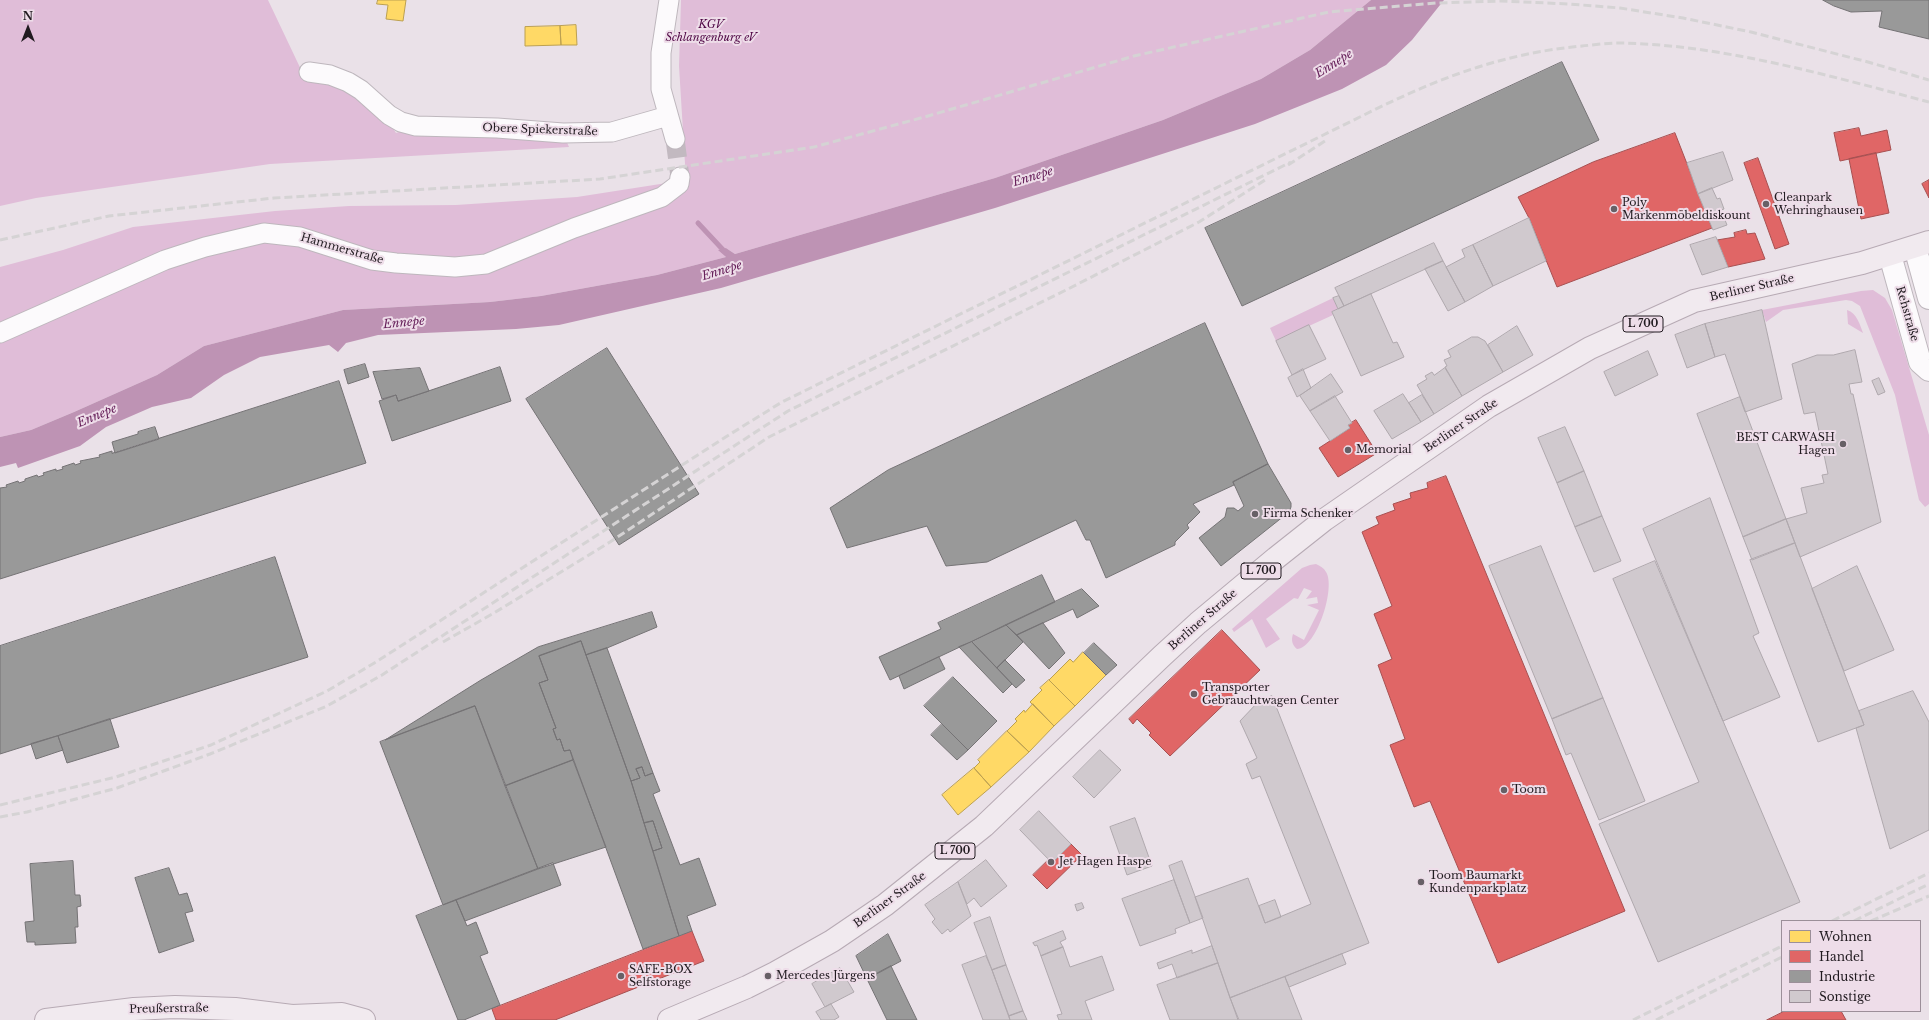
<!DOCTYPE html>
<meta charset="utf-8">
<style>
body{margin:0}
#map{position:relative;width:1929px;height:1020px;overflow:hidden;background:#eae1e8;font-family:"Libre Baskerville",serif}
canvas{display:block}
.legend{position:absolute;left:1781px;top:920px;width:140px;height:92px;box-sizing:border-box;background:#eedde9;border:1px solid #9c8f99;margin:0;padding:5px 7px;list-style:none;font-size:12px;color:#211b20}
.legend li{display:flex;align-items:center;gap:8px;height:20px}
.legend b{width:20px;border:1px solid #9c8f99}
.north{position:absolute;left:8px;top:8px;width:40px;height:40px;-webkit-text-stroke:3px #eedde9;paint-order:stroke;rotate:0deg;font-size:11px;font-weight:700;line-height:16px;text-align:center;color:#211b20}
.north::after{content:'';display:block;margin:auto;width:14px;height:18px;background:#211b20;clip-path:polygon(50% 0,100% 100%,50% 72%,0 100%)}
</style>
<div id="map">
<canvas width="1929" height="1020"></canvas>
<ul class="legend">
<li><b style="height:11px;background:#ffd966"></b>Wohnen</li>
<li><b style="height:11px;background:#e06666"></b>Handel</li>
<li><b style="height:11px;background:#999"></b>Industrie</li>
<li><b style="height:11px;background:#d0c9ce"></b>Sonstige</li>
</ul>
<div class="north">N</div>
</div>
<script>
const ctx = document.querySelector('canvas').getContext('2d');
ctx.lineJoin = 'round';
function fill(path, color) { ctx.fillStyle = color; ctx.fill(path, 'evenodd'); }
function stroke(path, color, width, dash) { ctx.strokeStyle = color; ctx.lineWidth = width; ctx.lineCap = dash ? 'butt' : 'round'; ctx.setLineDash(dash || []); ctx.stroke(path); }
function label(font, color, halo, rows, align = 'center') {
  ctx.font = font + ' "Libre Baskerville",serif'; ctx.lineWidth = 4; ctx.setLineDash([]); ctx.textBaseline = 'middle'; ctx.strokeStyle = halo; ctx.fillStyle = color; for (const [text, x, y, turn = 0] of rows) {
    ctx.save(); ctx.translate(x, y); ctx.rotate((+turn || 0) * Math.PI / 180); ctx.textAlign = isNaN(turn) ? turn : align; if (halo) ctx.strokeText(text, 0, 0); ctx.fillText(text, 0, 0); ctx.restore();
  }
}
const green = new Path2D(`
 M0,0H268L305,78L339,83L391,125L396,133L416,126L563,133L569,147L270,164L36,198L0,206Z
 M681,0H1371L1310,50L1261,79L1163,120L995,178L735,254L726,248L719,249L726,257L657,275L541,296L490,302L343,310L204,346L157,375L74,412L31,430L0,437V267L63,250L133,227L275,211L349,206L456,205L577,197L686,180L679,66Z
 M1873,290L1885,298L1892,310L1929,435V504L1925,507L1919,500L1895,395L1860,306L1852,301L1846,300L1783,310L1766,322L1762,310L1861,291Z
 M1333,298L1338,309L1332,312L1333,315L1276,341L1270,328Z
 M1847,310C1857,313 1860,325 1863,333L1848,324Z
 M1316,564C1320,566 1324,568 1326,572C1336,587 1317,648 1297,649C1292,645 1291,640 1293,634L1304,640L1319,610L1307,605L1318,603L1317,597L1306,599L1312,591L1304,588L1298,599L1294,598L1266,619L1280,639L1266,648L1252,619L1234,632L1232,629L1302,568L1310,565Z`);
const water = new Path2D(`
 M1371,0H1444L1412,40L1386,65L1342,89L1255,124L995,208L721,288L559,325L516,329L378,335L346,343L338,352L329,345L260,357L224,375L191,398L152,407L106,427L80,446L18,468L16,463L0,467V437L31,430L74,412L157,375L204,346L343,310L490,302L541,296L657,275L726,257L718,250L726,248L735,254L995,178L1163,120L1261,79L1310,50Z`);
const homes = new Path2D(`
 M378,0H406L403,21L386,19L388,5L377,4Z
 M576,25L577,45H561L560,26Z
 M560,26L561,45L525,46V27Z
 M1083,652L1106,675L1075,706L1049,680L1070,659L1073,662Z
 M1049,680L1075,706L1054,726L1030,702L1042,690L1040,688Z
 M1033,704L1054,726L1029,752L1007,731L1017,721L1015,719L1024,710L1025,712Z
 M1007,731L1029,752L991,787L974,768L980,762L978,760Z
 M974,768L991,787L958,815L942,795Z`);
const shops = new Path2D(`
 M1859,128L1861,136L1887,130L1891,150L1840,161L1834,133Z
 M1675,133L1712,228L1557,287L1529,218L1518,197L1593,162Z
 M1876,153L1889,213L1861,219L1849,159Z
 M1758,158L1789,244L1775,249L1744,163Z
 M1929,180V198L1922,184Z
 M1746,230L1747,234L1755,233L1765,259L1728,267L1717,240L1735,237L1734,233Z
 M1356,420L1377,453L1338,477L1319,448L1350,428L1348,425Z
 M1446,476L1625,911L1498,963L1430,801L1414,807L1390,745L1405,739L1378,665L1392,659L1374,614L1392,606L1362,532L1379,524L1376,517L1395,510L1393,504L1411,498L1410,493L1428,488L1427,483Z
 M1222,630L1260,670L1170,756L1149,735L1151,733L1137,719L1133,724L1129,719Z
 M1068,841L1082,855L1047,889L1033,875Z
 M692,931L704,961L555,1020H496L492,1009Z
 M1785,1011H1841L1846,1020H1767Z`);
const industry = new Path2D(`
 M1823,0H1929V39L1879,27L1882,11L1851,12L1834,6Z
 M1562,62L1599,140L1242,306L1205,228Z
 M1205,323L1268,464L1233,482L1234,485L1193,504L1200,512L1187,525L1189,528L1175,542V545L1106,578L1090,540H1086L1076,520L987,562L946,566L927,526L847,548L830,508L888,470Z
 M607,348L699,494L619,545L526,399Z
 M365,364L369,377L348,384L344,370Z
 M500,367L511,401L392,441L379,401L396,395L398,401Z
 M420,368L429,391L398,401L396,395L382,399L373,372Z
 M339,381L366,463L0,579V488L7,487L6,485L18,481L19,483L25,481V479L37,475L38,477L44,475L43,473L56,469V471L63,469L62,467L74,463L75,465L81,463L80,461L100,457L99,455L112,451V453Z
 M155,427L159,439L115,453L112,442L138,434V432Z
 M1268,464L1291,503V507L1289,512L1221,566L1199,538L1225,517L1227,508H1234L1238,511L1244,506L1233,482Z
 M275,557L308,657L0,754V646Z
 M1042,575L1055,602L890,680L879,657L941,629L938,623Z
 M1082,589L1099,606L1077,618L1073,609L1017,635L1006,625Z
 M652,612L657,627L607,648L586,655L581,641L539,656L548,680L539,683L556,728L553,729L557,740L560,739L564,751L570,750L573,760L505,786L475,706L385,740L481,680L538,647Z
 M1043,623L1065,653L1049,669L1017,635Z
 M1006,625L1023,642L997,668L972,642Z
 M581,641L631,781L679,936L643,949L570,750L564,751L560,739L557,740L553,729L556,728L539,683L548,680L539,656Z
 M972,642L1012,684L1003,693L959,647Z
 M1094,643L1117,665L1106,675L1084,653Z
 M607,648L653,773L645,776L642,767L636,769L640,778L631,781L586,655Z
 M939,657L945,669L904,689L899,676Z
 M1005,660L1025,680L1016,688L997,668Z
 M953,677L997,721L968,750L924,706Z
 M475,706L538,869L443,905L380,742Z
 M110,719L119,747L67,763L58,736Z
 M942,724L968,750L957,760L931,735Z
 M58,736L63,750L36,759L31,744Z
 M573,760L606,847L538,869L505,786Z
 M642,767L645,776L653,773L660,791L653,794L680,865L699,858L716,905L687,916L692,931L679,936L653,851L662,848L653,821L644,823L631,781L640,778L636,769Z
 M653,821L662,848L653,851L644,823Z
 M73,861L75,895H80L81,906L77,907L78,927H75L76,943L35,945V942H27L25,922L34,921L30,864Z
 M553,863L561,885L465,921L456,900Z
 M169,868L179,895L187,893L193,911L185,913L194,941L159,953L135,878Z
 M456,900L467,926L476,922L488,953L480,956L500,1005L464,1020H458L416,916Z
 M888,934L901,961L867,979L856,956Z
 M891,966L917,1020H887L867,979Z`);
const stream = new Path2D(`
 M698,223L726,253`);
const building = new Path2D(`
 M1723,152L1733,180L1698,194L1687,163Z
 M1712,188L1717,199L1720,198L1724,209L1721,210L1727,225L1713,230L1698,194Z
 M1529,218L1546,261L1493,286L1473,245Z
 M1716,237L1728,267L1702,275L1690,245Z
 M1434,243L1443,261L1344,306L1335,288Z
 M1473,245L1493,286L1465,302L1446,267L1465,257L1462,250Z
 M1443,261L1465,302L1448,311L1425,269Z
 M1371,294L1393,343L1397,342L1404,357L1361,376L1332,312Z
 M1339,296L1344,306L1338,309L1333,298Z
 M1762,310L1782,399L1745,412L1725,354L1715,357L1705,324Z
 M1705,324L1715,357L1687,368L1675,335Z
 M1309,325L1326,359L1292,375L1276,341Z
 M1517,326L1533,355L1503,372L1488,345Z
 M1472,337H1478L1485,341L1503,372L1462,396L1445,367L1447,366L1444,360L1451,357L1448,351Z
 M1855,350L1862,382L1849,384L1851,394H1853L1881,522L1800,557L1786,519L1807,513L1801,488L1824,483L1822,475L1828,474L1815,412L1804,414L1792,364L1817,355H1833Z
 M1648,351L1658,375L1615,396L1604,372Z
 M1445,368L1462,396L1434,414L1417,385L1427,379L1425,376L1432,372L1434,375Z
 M1303,369L1311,388L1297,397L1288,378Z
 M1331,374L1343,392L1310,411L1300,396Z
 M1879,378L1885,392L1878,395L1872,381Z
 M1403,394L1421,422L1392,439L1374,411Z
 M1422,395L1434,414L1421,422L1409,403Z
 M1335,396L1352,423L1348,425L1350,428L1330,441L1310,411Z
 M1740,397L1786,519L1743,537L1697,414Z
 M1565,427L1584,471L1557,483L1538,438Z
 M1584,471L1602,516L1575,527L1557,483Z
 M1710,498L1759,633L1753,636L1780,697L1723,721L1643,529Z
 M1602,516L1621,561L1594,572L1575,527Z
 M1786,519L1795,543L1752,560L1743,537Z
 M1795,543L1864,725L1818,742L1750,560Z
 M1541,546L1603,698L1552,719L1489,566Z
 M1655,561L1800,902L1658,962L1599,824L1699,782L1613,579Z
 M1857,566L1894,650L1844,671L1812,589Z
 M1913,691L1929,722V830L1890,849L1856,728L1864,725L1859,711Z
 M1272,696L1369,943L1230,998L1195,897L1248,878L1265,923L1311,904L1260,776L1252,779L1246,764L1257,758L1240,721L1259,701Z
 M1603,698L1645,801L1599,820L1571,753L1566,755L1552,719Z
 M1100,750L1121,770L1094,798L1073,777Z
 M1039,811L1071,844L1052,863L1020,830Z
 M1135,818L1152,866L1127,875L1110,827Z
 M986,860L1007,886L981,907L974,898L967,904L958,882Z
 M1182,861L1203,918L1190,923L1169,866Z
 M1174,880L1190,923L1175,929L1176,933L1140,946L1122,899Z
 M958,882L971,916L950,932L948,929L942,934L932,922L935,919L925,905Z
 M1275,900L1281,917L1265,923L1259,906Z
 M1082,903L1084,908L1077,911L1075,905Z
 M990,917L1006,965L992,970L974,923Z
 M1063,931L1066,939L1060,942L1063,947L1041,956L1037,945L1035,946L1033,943Z
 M1212,946L1218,963L1177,978L1172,964L1159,969L1157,963L1192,950V953Z
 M1063,947L1070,967L1102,956L1114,990L1085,1001L1092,1020H1059L1057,1015L1062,1014L1041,956Z
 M1342,954L1346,964L1289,987L1285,977Z
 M986,956L992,970L1010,1020H983L962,965Z
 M1218,963L1238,1020H1170L1157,985Z
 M1006,965L1023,1011L1009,1016L992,970Z
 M840,968L854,992L825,1007L812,984Z
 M1285,977L1302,1020H1239L1230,998Z
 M831,1004L839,1017L834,1020H821L816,1012Z
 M1023,1011L1027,1020H1010L1009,1016Z`);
const minorTunnel = new Path2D(`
 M675,139L680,177`);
const minor = new Path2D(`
 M669,0L661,53V89L675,139
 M309,72L330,75L348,82L361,90L389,115L401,122L416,126L497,128L563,133L612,132L668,116
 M0,333L165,260L205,247L264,233L300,237L372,260L396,263L455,267L486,264L574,228L662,197L679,184L680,177`);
const tertiary = new Path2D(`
 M1915,247L1929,298
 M1890,255L1920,362L1929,370`);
const primary = new Path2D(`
 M46,1020L134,1009L175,1007L235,1009L292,1016L342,1014L364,1020
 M669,1020L747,987L775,973L832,941L885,905L984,826L1162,656L1198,623L1276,558L1324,520L1489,406L1590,348L1694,301L1862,263L1929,242`);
const rail = new Path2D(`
 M1288,165L1328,139
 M0,240L109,216L274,198L600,179L814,147L928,116L1134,56L1329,12L1436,3L1501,1L1569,4L1620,8L1683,18L1751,32L1868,62L1929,80
 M443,642L494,613L610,542L769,437L1068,289L1199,222L1265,180
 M0,805L116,777L211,745L327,691L376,662L732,433L782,402L1372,111C1441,77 1505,53 1582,46C1593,45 1606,43 1618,43C1720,44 1830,76 1929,102
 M0,817L27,812L117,788L210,754L327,706L382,675L788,411L1291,162
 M1832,921L1929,873
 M1854,921L1929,884
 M1871,921L1929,896
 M1633,1020L1782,946
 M1656,1020L1782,957`);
const markers = [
 [1766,204,4,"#676066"],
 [1614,209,4,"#676066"],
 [1843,444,4,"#676066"],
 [1348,450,4,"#676066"],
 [1255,514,4,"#676066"],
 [1194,694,4,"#676066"],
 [1504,790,4,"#676066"],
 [1051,862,4,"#676066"],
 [1421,882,4,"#676066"],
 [621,976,4,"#676066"],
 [768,976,4,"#676066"]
];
const shields = [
 [1643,324,40],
 [1261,571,40],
 [955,851,40]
];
const shieldNames = [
 ["L 700",1643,324],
 ["L 700",1261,571],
 ["L 700",955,851]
];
const parkNames = [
 ["KGV",711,25],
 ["Schlangenburg eV",711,38]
];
const streetNames = [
 ["Obere Spiekerstraße",540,130,2],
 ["Hammerstraße",342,249,16],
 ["Berliner Straße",1752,288,-13],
 ["Rehstraße",1907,314,74],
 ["Berliner Straße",1461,426,-34],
 ["Berliner Straße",1203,620,-41],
 ["Berliner Straße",890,900,-36],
 ["Preußerstraße",169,1009,-1]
];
const poiNames = [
 ["Cleanpark",1774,198],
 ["Wehringhausen",1774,211],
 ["Poly",1622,203],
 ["Markenmöbeldiskount",1622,216],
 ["BEST CARWASH",1835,438,"right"],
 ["Hagen",1835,451,"right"],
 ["Memorial",1356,450],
 ["Firma Schenker",1263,514],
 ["Transporter",1202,688],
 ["Gebrauchtwagen Center",1202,701],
 ["Toom",1512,790],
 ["Jet Hagen Haspe",1059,862],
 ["Toom Baumarkt",1429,876],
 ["Kundenparkplatz",1429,889],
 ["SAFE-BOX",629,970],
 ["Selfstorage",629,983],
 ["Mercedes Jürgens",776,976]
];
const waterNames = [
 ["Ennepe",1334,64,-32],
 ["Ennepe",1033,177,-17],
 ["Ennepe",722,271,-17],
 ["Ennepe",404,323,-5],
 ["Ennepe",97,416,-23]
];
fill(green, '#e0bdd8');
fill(water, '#be93b4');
fill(homes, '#ffd966');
stroke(homes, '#bca051', 1);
fill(shops, '#e06666');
stroke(shops, '#a75051', 1);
fill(industry, '#999');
stroke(industry, '#757375', 1);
stroke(stream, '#be93b4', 5);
fill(building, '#d0c9ce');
stroke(building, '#afa8ad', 1);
stroke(minorTunnel, '#c2b9c0', 19, [19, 10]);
stroke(minor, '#beb7bd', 21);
stroke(tertiary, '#beb7bd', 24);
stroke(primary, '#b7aab4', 24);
stroke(minor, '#fcfafc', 19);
stroke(tertiary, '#fcfafc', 22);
stroke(primary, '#f1eaef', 22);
stroke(rail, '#d5d3d4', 3, [8, 4]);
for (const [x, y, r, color] of markers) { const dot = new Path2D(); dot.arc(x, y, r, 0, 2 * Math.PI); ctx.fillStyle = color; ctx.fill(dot); stroke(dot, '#eedde9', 1.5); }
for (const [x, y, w] of shields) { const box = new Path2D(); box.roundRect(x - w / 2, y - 8, w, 16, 3); ctx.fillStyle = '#eedde9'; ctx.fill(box); stroke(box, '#211b20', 1); }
label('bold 10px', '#211b20', null, shieldNames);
label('italic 11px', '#500846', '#eedde9', parkNames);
label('11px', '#211b20', '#eedde9', streetNames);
label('11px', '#211b20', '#eedde9', poiNames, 'left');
label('italic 12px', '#66205a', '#eedde9', waterNames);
</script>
